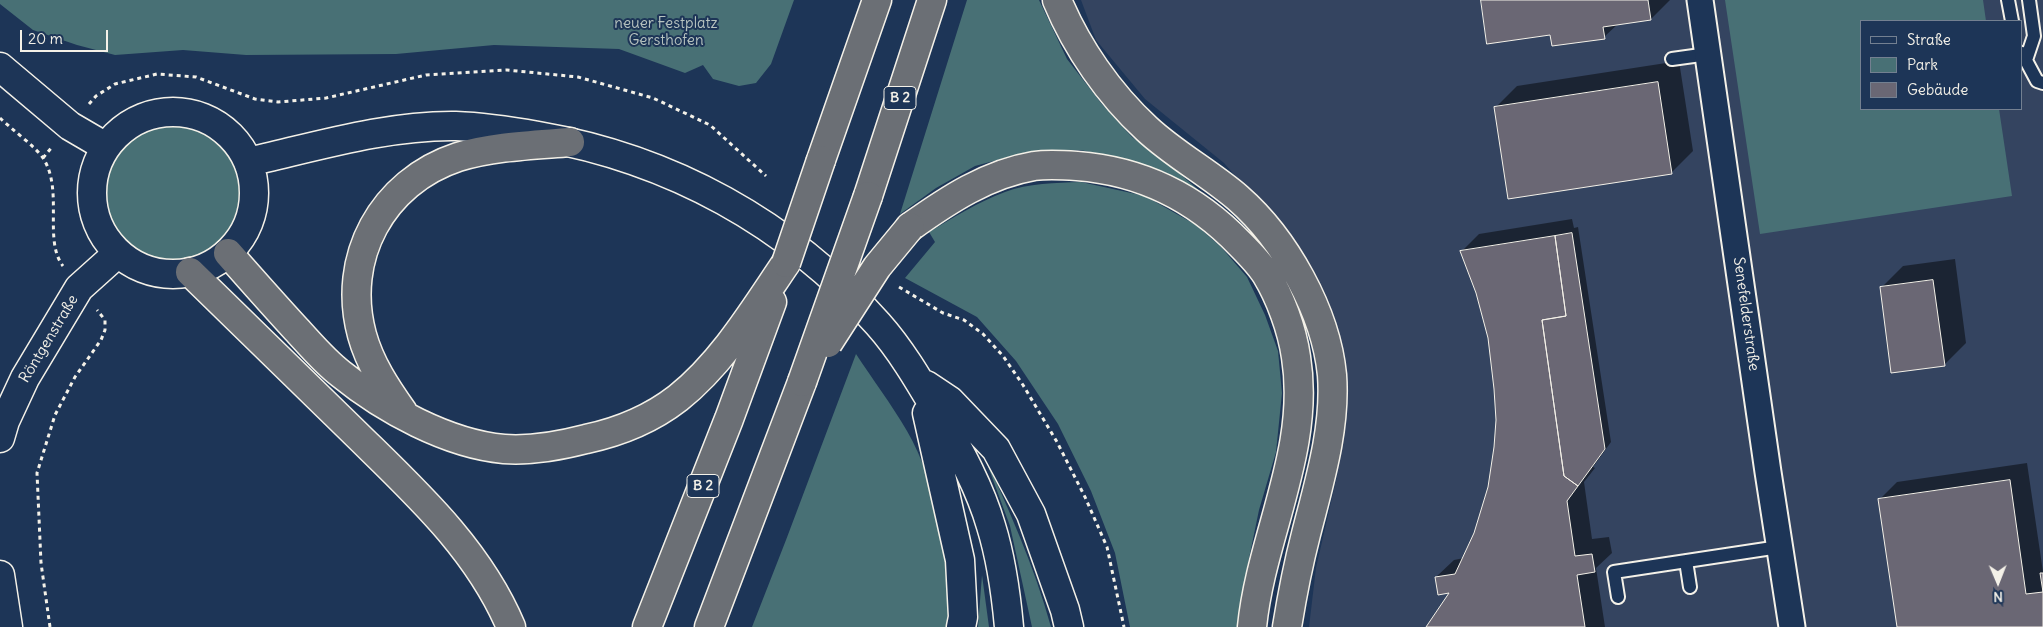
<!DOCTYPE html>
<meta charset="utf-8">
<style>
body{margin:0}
#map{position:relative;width:2043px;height:627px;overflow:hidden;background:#1d3557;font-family:Delius,sans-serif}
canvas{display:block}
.legend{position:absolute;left:1860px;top:20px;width:162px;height:90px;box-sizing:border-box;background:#1d3557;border:1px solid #738091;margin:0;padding:6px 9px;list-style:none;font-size:15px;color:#f4f1e8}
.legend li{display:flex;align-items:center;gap:10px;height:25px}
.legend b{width:25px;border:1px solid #738091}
.north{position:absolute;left:1973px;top:557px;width:50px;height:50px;-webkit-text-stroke:4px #1d3557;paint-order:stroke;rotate:179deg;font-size:14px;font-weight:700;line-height:20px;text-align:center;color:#f4f1e8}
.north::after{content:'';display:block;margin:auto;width:18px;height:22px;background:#f4f1e8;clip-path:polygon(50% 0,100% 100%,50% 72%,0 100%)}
.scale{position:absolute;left:20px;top:30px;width:88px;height:22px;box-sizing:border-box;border:2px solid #f4f1e8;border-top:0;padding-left:6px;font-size:15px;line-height:18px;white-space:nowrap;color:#f4f1e8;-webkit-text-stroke:4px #1d3557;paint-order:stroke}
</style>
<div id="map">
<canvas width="2043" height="627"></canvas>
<ul class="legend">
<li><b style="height:6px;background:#1d3557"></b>Straße</li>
<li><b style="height:14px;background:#487075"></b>Park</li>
<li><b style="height:14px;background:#6a6774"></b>Gebäude</li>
</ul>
<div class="north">N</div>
<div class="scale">20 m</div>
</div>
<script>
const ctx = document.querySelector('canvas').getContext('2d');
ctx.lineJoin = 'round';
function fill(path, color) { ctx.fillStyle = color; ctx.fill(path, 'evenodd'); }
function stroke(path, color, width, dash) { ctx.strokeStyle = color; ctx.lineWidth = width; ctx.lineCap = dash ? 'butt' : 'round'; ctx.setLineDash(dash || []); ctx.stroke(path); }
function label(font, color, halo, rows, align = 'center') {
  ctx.font = font + ' Delius,sans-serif'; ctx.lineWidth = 4; ctx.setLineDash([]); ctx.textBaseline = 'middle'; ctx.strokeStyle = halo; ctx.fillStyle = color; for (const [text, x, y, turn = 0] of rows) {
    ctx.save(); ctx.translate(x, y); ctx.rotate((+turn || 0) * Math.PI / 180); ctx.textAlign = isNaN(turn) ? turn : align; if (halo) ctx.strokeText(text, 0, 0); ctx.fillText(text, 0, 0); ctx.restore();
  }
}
const built = new Path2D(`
 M1081,0H2043V627H1309L1316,568L1337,476L1345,381L1333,314L1300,250L1224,163L1145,99L1096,40ZM1862,21H2022V109H1862Z`);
const green = new Path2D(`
 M0,0H794L771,64L756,83L739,86L713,79L703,65L685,73L619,49L494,45L396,54L246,55L183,50L115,55L77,45L33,30L0,4Z
 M967,0H1039L1067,59L1101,103L1132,137L1167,163L1201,192L1165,172L1125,159L1080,150L1027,152L975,166L936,188L900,214Z
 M1725,0H1983L1986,21H1862V109H1999L2012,196L1760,234Z
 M105 193a67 67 0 1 1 134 0a67 67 0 1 1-134 0Z
 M1081,182L1145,196L1196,225L1221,247L1247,277L1265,315L1278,351L1282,393L1276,452L1259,510L1247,568L1237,627H1130L1115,553L1091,491L1058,424L1016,361L977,317L905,278L935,242L929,232C953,218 978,202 1005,192C1028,183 1056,183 1081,182Z
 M856,354C873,380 892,405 907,431C937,482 954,568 947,627H752L786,540Z
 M982,450C1008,508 1034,565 1051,627H1032L1010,526Z
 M982,575L989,627H978Z`);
const shadow = new Path2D(`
 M1482,0H1670L1651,19L1618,24L1604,37L1551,33Z
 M1679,61L1693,151L1671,173L1495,108L1517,86Z
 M1572,219L1574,228L1578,227L1611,442L1593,467L1595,468L1584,482L1592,539L1609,537L1612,553L1596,568L1605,627H1426L1452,591L1436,577L1454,560L1464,558L1475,534L1489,487L1495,447L1497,420L1489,338L1477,293L1462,251L1479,234Z
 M1955,259L1966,343L1944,365L1881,288L1903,266Z
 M2027,463L2043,572V627H1898L1880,499L1897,482Z`);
const building = new Path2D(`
 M1481,0H1648L1651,20L1603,27L1605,39L1552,46L1550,35L1487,44Z
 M1658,82L1672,174L1508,199L1494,107Z
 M1572,233L1605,449L1578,486L1564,476L1542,320L1566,316L1555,236Z
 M1555,236L1566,316L1542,320L1564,476L1578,486L1567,501L1575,556L1592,554L1595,572L1577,575L1585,627H1426L1449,593L1438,595L1435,577L1455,574L1474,533L1488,487L1494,447L1496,420L1494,389L1488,338L1476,293L1460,251Z
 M1933,280L1945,366L1891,373L1880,287Z
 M2010,480L2026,594L2043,592L2040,573H2043V627H1897L1878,499Z`);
const path = new Path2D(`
 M89,104L96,96L115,84L157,74L196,77L255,99L278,102L326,98L426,75L507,70L578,77L653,98L710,125L766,176
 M0,118C10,128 36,147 43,158C64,190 43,240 63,266
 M43,158L52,147
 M899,287L943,313L964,320L983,334L1003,356L1023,385L1057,442L1085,497L1107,547L1124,627
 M50,627L41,563L37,473L55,415L75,377L101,340L105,330V320L97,310`);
const lane = new Path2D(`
 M2008,0L2012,21
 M2022,53L2037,81L2043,83
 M1672,59L1708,54
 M2026,60L2034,36L2029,0
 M1686,561L1690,587
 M1618,597L1614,572L1779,547`);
const street = new Path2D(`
 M1700,0L1768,472L1792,627`);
const secondary = new Path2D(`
 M0,67L70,126L106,147
 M92 193a81 81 0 1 1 162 0a81 81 0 1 1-162 0Z
 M248,162C315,147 386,125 456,126C484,127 510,131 538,136C671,159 788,223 878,324C903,352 922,386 941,418C960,452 980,488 991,526C1001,558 1006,594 1009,627
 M926,385L950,401L996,449L1031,514L1065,610L1069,627
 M927,413L960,560L963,617L961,627
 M0,438L5,421L25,378L79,288L118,253
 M0,575L8,627`);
const highway = new Path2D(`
 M1057,0C1077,48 1109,94 1147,129C1175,155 1209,173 1238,198C1285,239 1326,312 1332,375C1336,428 1319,483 1306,534C1298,565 1292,596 1287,627
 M821,160L877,0
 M868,196L932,0
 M910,227C948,200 987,174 1034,166C1048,164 1063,165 1077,166C1142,171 1195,197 1240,244C1249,253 1259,263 1266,274C1280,297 1292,329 1296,357C1311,450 1261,536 1252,627
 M228,253C250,278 273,304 296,329C310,344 324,361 341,374C384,409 448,444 504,449C531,451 559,446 586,439C619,432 651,419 678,398C723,362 754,310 786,263
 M190,272C244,325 299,378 353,431C413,490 478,548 511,627
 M403,412C386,388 370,364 362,335C341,258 382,182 458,157C494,146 533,145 570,142
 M647,627L729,419L772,302
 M709,627L802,382`);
const highwayBridge = new Path2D(`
 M786,263L821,160
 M828,343L877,267L910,227
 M802,382L868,196`);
const shields = [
 [900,98,32],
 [703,486,32]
];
const shieldNames = [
 ["B 2",900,98],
 ["B 2",703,486]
];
const parkNames = [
 ["neuer Festplatz",666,24],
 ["Gersthofen",666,41]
];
const streetNames = [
 ["Senefelderstraße",1746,314,82],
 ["Röntgenstraße",49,339,-59]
];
fill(built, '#344460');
fill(green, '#487075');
fill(shadow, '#0007');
fill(building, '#6a6774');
stroke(building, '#f4f1e8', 1);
stroke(lane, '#f4f1e8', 16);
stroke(street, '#f4f1e8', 29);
stroke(secondary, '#f4f1e8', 31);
stroke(highway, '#f4f1e8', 31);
stroke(path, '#f4f1e8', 3, [4, 4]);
stroke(lane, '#1d3557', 12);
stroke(street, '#1d3557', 25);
stroke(secondary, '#1d3557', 28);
stroke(highway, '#6b6f75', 28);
stroke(highwayBridge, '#f4f1e8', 31, []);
stroke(highwayBridge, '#6b6f75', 28);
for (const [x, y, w] of shields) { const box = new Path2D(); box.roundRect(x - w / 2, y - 11.5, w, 23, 4); ctx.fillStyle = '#1d3557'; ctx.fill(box); stroke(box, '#f4f1e8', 1); }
label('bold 14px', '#f4f1e8', null, shieldNames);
label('15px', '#b8c4c0', '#1d3557', parkNames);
label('15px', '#f4f1e8', '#1d3557', streetNames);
</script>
